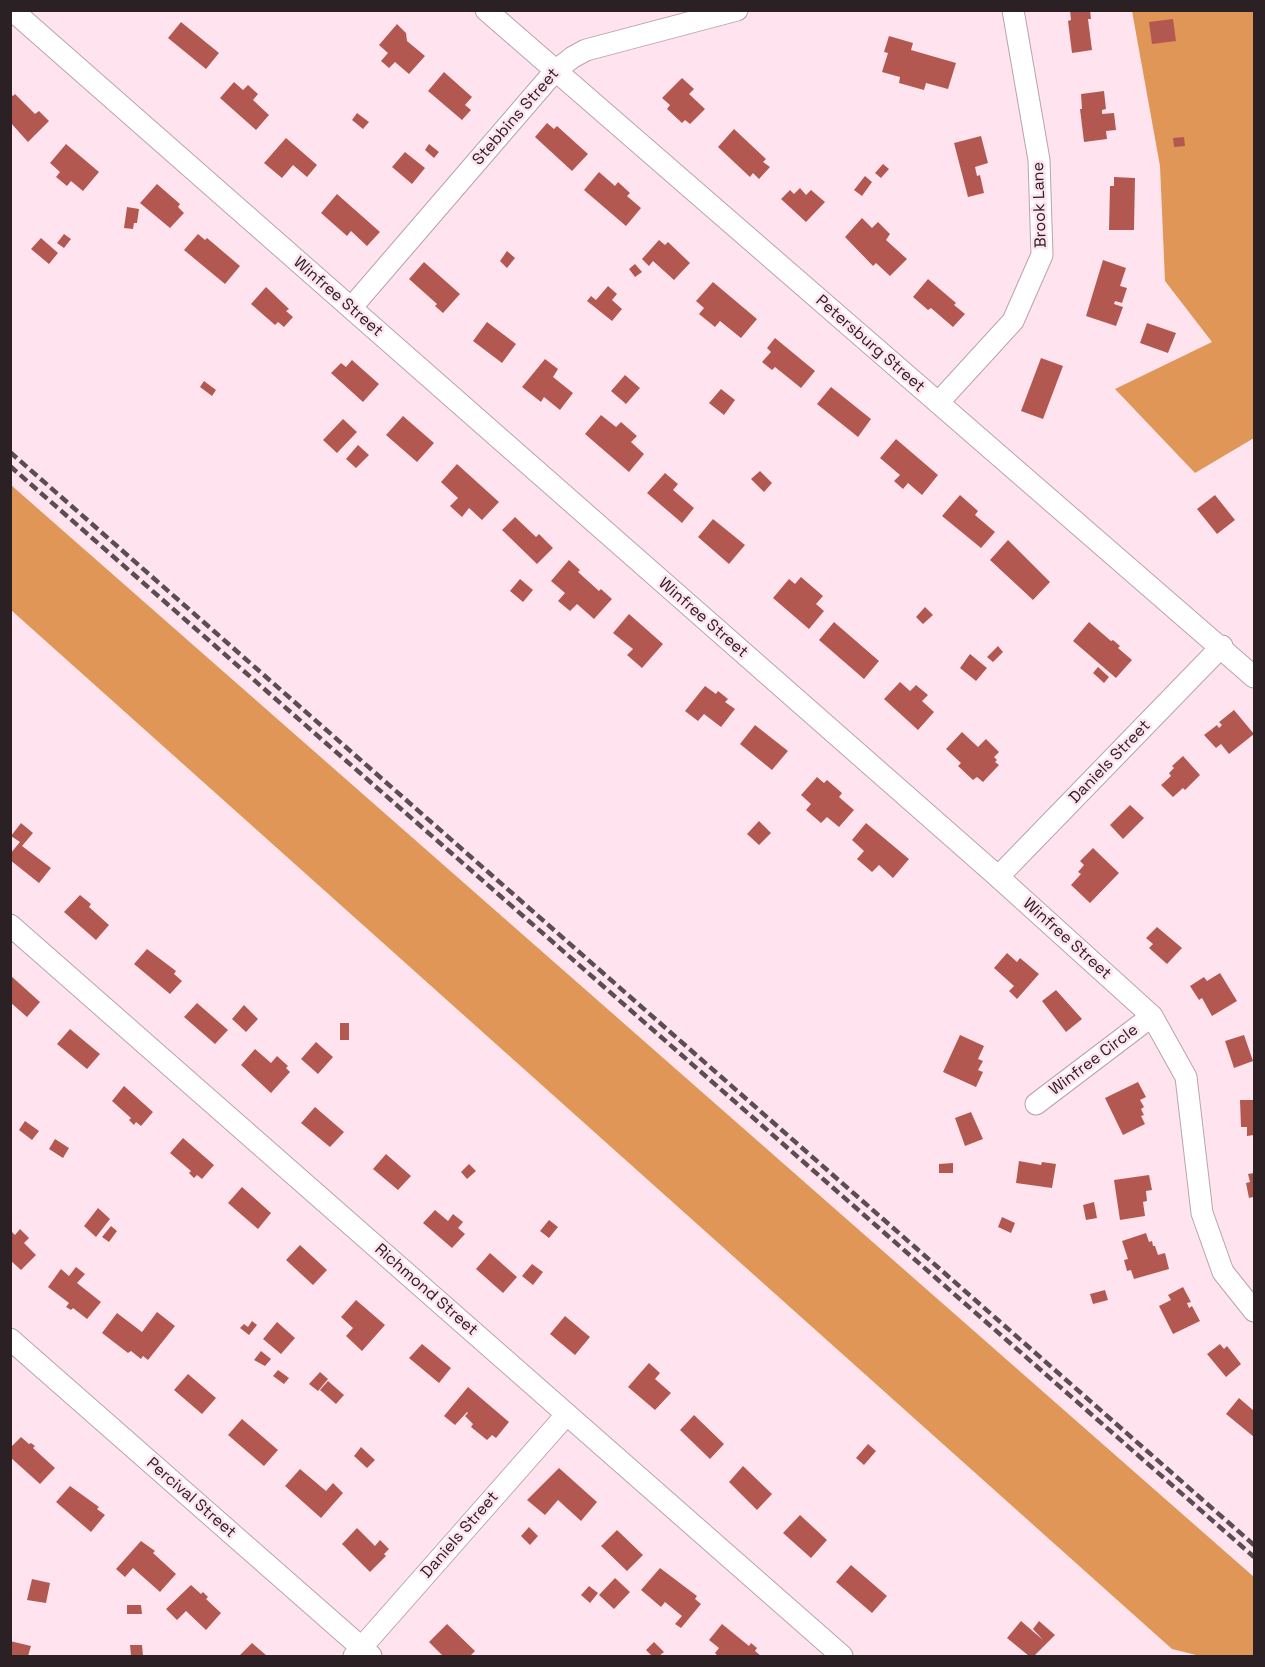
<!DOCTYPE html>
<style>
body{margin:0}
#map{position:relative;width:1265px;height:1667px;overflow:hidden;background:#ffe4ef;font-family:"Space Grotesk",sans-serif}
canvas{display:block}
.frame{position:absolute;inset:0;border:12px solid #2b2125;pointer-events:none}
</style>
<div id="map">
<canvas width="1265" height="1667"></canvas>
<div class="frame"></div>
</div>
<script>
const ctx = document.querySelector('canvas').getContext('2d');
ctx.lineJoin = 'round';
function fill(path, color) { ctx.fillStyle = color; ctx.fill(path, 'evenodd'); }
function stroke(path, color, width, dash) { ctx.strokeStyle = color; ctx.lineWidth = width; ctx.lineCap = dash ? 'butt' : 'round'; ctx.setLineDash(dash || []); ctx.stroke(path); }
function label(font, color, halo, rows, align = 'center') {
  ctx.font = font + ' "Space Grotesk",sans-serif'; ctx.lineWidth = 5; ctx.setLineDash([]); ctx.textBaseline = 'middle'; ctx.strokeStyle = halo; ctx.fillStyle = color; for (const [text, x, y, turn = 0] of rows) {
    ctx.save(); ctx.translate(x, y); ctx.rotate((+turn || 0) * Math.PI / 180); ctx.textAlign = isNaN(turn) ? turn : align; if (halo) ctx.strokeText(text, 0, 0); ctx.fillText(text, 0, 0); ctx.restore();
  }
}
const forest = new Path2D(`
 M1132,11H1254V438L1195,473L1115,389L1212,342L1165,281L1160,166Z
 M11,485L1254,1577V1656H1200L1172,1649L11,610Z`);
const building = new Path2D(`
 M1070,10H1090L1091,19H1088L1092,50L1072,53L1068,21L1071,20Z
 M1173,19L1176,41L1152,44L1149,22Z
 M181,22L219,53L206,69L168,38Z
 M397,24L406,33L407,41L425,56L409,74L395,62L389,68L381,61L388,53L379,45Z
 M889,36L913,43L911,50L956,63L948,89L926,83L924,90L899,83L900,77L882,72L888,53L884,52Z
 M444,72L472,97L465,105L471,110L462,120L428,91Z
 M682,78L694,89L689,94L705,109L690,124L685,120L682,123L667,109L670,105L662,98Z
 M234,82L243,90L248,85L258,94L253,100L269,115L256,130L220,98Z
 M1104,91L1106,109L1102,110V114L1114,113L1116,130L1106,131L1107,139L1084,142L1080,109H1082L1081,94Z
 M10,94L13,96L15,94L35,114L39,111L49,121L28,142L10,122Z
 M357,113L369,122L363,129L352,120Z
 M547,123L554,129L557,126L588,154L572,171L535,137Z
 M734,129L766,159L763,162L770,167L759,179L753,173L750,177L718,147Z
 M981,136L988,163L975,167L977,176L980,175L984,193L968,197L954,143Z
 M1184,137L1185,146L1174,147L1173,138Z
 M286,138L317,165L307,177L293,165L282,178L264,163Z
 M66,144L99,172L83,191L71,181L67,186L56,177L60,172L50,163Z
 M429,144L439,152L434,158L425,150Z
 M405,152L425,168L412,184L392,167Z
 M883,164L889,169L881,178L875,173Z
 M599,172L615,186L618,182L630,193L627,196L641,208L626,226L584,190Z
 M865,176L872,182L862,196L854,190Z
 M1114,177L1135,178L1134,230H1109L1110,186H1114Z
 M157,184L180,204L178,207L184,213L170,228L140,203Z
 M800,188L806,195L811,190L825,202L806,222L781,199L790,190L794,194Z
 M337,194L380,232L367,246L351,231L347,236L321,213Z
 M127,207L139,209L137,223H134L133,229L124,228Z
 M862,218L872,228L878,222L890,234L886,240L907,259L890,276L876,263L873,266L845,237Z
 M64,234L71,239L64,248L57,243Z
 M198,234L205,240L207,238L240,266L225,284L184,250Z
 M41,238L58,253L49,264L31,249Z
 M659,240L665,245L668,242L690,263L674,280L653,261L649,266L642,259Z
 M507,251L515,258L507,268L500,261Z
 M1103,260L1126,268L1120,286L1127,288L1122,303L1115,301L1114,304L1123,307L1116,326L1086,316Z
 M424,262L460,294L443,313L435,306L437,304L409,279Z
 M635,264L642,272L635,277L629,269Z
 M928,279L956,303L954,305L965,314L953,327L931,308L928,310L913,297Z
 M713,282L757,319L741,338L720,321L715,327L699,314L704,308L696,301Z
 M608,286L617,294L612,300L622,309L612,321L587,301L591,296L596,300Z
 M266,287L289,309L286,311L293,317L284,327L278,322L275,325L251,304Z
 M487,322L516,344L502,363L473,341Z
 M1147,323L1176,333L1168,353L1140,343Z
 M775,338L815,371L801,388L775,367L772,370L762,362L771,352L767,348Z
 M1041,358L1063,366L1043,419L1021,411Z
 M545,359L558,369L553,377L573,393L560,410L544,397L541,402L522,387Z
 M352,360L379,384L363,402L331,373L341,363L346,367Z
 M625,375L640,388L626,404L611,391Z
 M204,381L216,390L212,396L200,387Z
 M831,387L871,419L858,437L817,404Z
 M721,389L735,400L724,415L709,403Z
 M601,415L616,427L621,422L637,436L631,442L644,454L629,472L585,434Z
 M403,416L434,443L417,462L386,435Z
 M343,419L357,432L337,453L323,440Z
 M896,439L938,475L922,495L908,483L903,489L894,481L900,475L880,458Z
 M358,445L369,455L356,468L346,459Z
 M457,464L499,502L482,520L469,508L462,517L450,506L458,498L441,482Z
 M760,471L772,483L764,492L751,479Z
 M665,473L678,484L673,490L694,508L682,523L647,493Z
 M960,495L978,511L975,515L995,532L981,548L942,516Z
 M1215,495L1235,520L1217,534L1197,509Z
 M515,517L536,537L539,534L553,548L537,564L502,530Z
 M713,519L745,545L729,564L698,537Z
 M1008,540L1050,582L1033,600L990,560Z
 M569,560L580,570L578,572L599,591L601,589L612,599L594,619L577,604L570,611L558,601L565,593L551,581Z
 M801,577L823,596L816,604L824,611L809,629L773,598L789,579L795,584Z
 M520,579L533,590L523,602L510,591Z
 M925,607L933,615L923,624L916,617Z
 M629,614L663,644L642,668L627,655L633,649L613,633Z
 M834,622L879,661L864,679L819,640Z
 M1089,622L1111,641L1113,640L1120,646L1118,648L1132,660L1116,678L1073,641Z
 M998,646L1003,652L993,662L987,657Z
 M970,654L987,668L976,681L960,668Z
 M1098,667L1109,677L1104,683L1093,673Z
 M900,682L910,691L916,685L928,695L922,701L934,712L918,730L884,699Z
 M705,686L716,694L718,691L728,699L725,702L735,709L721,727L704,714L698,721L685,711Z
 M1234,710L1254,734L1229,754L1221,744L1216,748L1204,735L1217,725L1219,728L1222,725L1219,722Z
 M755,725L788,751L772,770L740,744Z
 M962,732L978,747L986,739L999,752L994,757L997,760L995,762L999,765L983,782L977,777L973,780L958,766L961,763L946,749Z
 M1183,756L1200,775L1185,790L1183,788L1173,797L1161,785L1171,776L1169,773L1174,768L1172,766Z
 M817,777L824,783L827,780L842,793L839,797L854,810L839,827L827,817L821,823L806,810L811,804L801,795Z
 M1130,805L1144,818L1123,839L1110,825Z
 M759,821L771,833L759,845L747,834Z
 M21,823L33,833L22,846L51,868L39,883L10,860V854L20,842L11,836Z
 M866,823L909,859L893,878L879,865L872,872L857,859L864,851L852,840Z
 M1093,848L1119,873L1090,903L1071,885L1081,874L1078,872L1084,865L1080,861Z
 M80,895L91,904L89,907L109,925L96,940L64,912Z
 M1157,927L1182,948L1167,964L1149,948L1153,944L1146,938Z
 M147,949L176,971L174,974L182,981L170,994L134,964Z
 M1007,953L1017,962L1020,958L1039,974L1017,999L1009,991L1014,986L994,968Z
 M1220,973L1237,1001L1212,1016L1202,998L1199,1000L1190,986L1204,977L1207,981Z
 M10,975L40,1002L27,1017L10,1002Z
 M1056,990L1082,1019L1066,1032L1042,1001Z
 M197,1003L228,1030L215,1044L184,1017Z
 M244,1005L258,1019L246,1032L232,1019Z
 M340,1023H349V1040H340Z
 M70,1029L100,1054L87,1069L57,1044Z
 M960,1035L984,1046L978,1059L983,1061L978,1070L983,1072L976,1087L943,1072Z
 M1244,1035L1253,1061L1234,1068L1225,1041Z
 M316,1042L333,1057L318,1074L301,1059Z
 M255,1049L271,1063L277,1056L288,1066L286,1068L290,1072L271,1093L241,1065Z
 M1138,1082L1146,1097L1140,1100L1144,1107L1141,1109L1144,1115L1141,1116L1145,1124L1123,1135L1105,1098Z
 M124,1086L153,1112L141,1126L136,1122L134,1125L129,1120L131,1118L112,1101Z
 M1240,1100H1254V1135L1247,1136V1127H1241Z
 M315,1107L344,1132L330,1147L301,1123Z
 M971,1112L983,1139L965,1146L955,1118Z
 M25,1121L39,1131L32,1140L19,1130Z
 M183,1138L214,1165L202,1179L197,1175L194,1178L189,1173L191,1171L170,1153Z
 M55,1139L69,1148L63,1158L49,1149Z
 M386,1154L411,1176L398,1190L373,1169Z
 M1019,1161L1041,1165L1042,1162L1056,1164L1052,1188L1016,1183Z
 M953,1163V1173H939V1164Z
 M469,1164L476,1171L467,1179L461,1172Z
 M1254,1173V1202H1253V1197L1249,1198L1246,1183L1250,1182L1248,1174Z
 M1149,1175L1152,1190L1146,1191L1147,1201L1143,1202L1145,1216L1120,1220L1114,1180Z
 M242,1187L271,1213L258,1229L228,1203Z
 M1094,1202L1097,1218L1086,1220L1083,1205Z
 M98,1208L110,1219L96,1237L84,1226Z
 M435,1210L448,1221L453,1214L463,1222L458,1228L465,1234L452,1248L423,1223Z
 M1002,1217L1015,1223L1011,1233L998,1227Z
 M549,1220L558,1227L549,1238L540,1231Z
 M111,1226L117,1231L109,1242L102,1237Z
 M20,1229L29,1238L24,1243L36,1255L21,1270L10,1260V1230L15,1235Z
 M1146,1233L1149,1242L1152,1241L1153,1246H1155L1158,1255L1165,1253L1169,1269L1134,1279L1131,1270L1127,1271L1124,1260L1128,1259L1122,1241Z
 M300,1245L327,1270L313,1285L286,1260Z
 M490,1253L517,1277L503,1293L476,1269Z
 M532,1264L543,1272L533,1285L522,1276Z
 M76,1267L85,1274L77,1283L101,1302L87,1319L73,1308L71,1310L66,1307L69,1303L48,1287L61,1269L69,1276Z
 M1183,1287L1191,1302L1187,1303L1189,1308L1192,1306L1200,1321L1173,1334L1159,1306L1171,1300L1168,1295Z
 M1105,1290L1108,1300L1093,1304L1090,1294Z
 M356,1300L385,1325L362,1351L346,1336L353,1328L341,1317Z
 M157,1312L175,1326L148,1360L143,1356L141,1359L131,1351L128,1353L102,1333L117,1313L142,1332Z
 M565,1316L590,1337L575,1355L550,1334Z
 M252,1321L257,1325L249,1335L240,1328L244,1324L248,1327Z
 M277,1322L295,1338L281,1354L263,1339Z
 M422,1344L451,1368L439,1383L409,1358Z
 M1220,1344L1224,1349L1227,1346L1241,1364L1226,1377L1207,1354Z
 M261,1351L271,1359L265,1366L254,1360Z
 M649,1363L660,1373L655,1379L671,1393L655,1410L628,1387Z
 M278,1370L289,1378L284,1384L273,1376Z
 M320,1372L328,1379L318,1391L309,1384Z
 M188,1374L216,1398L202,1414L174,1390Z
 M328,1381L344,1395L336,1404L320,1390Z
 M468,1387L509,1422L496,1438L492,1435L487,1440L471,1427L473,1424L465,1416L468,1413L467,1412L455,1425L444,1416Z
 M1239,1398L1254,1411V1437L1226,1414Z
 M694,1415L724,1444L710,1459L680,1430Z
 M242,1419L278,1450L264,1466L228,1435Z
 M21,1437L29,1444L31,1443L35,1446L33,1448L55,1468L40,1484L10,1457V1448Z
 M868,1444L876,1451L864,1465L856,1458Z
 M361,1447L375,1460L367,1468L354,1456Z
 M743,1466L772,1494L757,1510L729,1482Z
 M559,1468L597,1502L581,1521L558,1500L545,1515L527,1500Z
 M300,1469L326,1491L333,1483L343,1493L321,1518L285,1486Z
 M70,1486L99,1507L97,1509L105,1515L91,1532L56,1502Z
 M800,1515L827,1540L811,1558L783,1533Z
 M529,1527L538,1536L530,1545L521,1536Z
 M357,1528L375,1546L380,1540L389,1549L384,1554L386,1556L370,1572L342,1544Z
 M617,1530L643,1555L627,1571L601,1546Z
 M141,1541L155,1551L153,1553L176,1574L160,1592L133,1568L125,1577L116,1569Z
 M851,1565L887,1596L872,1613L836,1582Z
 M660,1568L697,1596L695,1599L701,1604L681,1628L675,1624L682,1616L665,1602L661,1607L641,1590Z
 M615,1578L630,1592L614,1609L599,1595Z
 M32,1579L50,1583L46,1603L27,1600Z
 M191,1585L201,1594L203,1592L208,1597L206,1599L221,1613L206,1630L186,1611L177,1620L166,1609Z
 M589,1586L598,1593L590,1603L581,1595Z
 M127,1605H141L142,1614H127Z
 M1021,1621L1043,1640L1033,1629L1039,1621L1055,1635L1034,1656H1029L1007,1638Z
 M447,1624L475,1651L470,1656H443L429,1642Z
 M722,1624L749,1646L751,1643L757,1648L755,1651L761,1656H718L715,1653L719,1648L709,1640Z
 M10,1641L31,1646L28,1656H10Z
 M654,1642L664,1652L659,1656H652L646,1650Z
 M252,1643L267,1656H239Z
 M130,1645H142L143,1656H131Z`);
const minor = new Path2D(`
 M12,10L995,874L1152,1016L1186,1077L1202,1213L1223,1272L1254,1311
 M486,10L1254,677
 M351,308L555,71L573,57L586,50L737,10
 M938,403L1013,321L1042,255L1039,160L1013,10
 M998,877L1222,646
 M10,925L842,1656
 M1036,1104L1152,1016
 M10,1339L371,1656
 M354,1656L567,1414`);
const rail = new Path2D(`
 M10,452L1254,1545
 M10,466L1254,1557`);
const streetNames = [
 ["Stebbins Street",516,117,-49],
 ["Brook Lane",1040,205,-92],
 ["Winfree Street",338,297,41],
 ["Petersburg Street",870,344,41],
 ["Winfree Street",703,618,41],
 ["Daniels Street",1110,762,-46],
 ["Winfree Street",1067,939,42],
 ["Winfree Circle",1094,1060,-37],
 ["Richmond Street",426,1290,41],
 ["Percival Street",191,1498,41],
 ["Daniels Street",460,1535,-49]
];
fill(forest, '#df9656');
fill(building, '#b35851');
stroke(minor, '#bba2ac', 23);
stroke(minor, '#fff', 21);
stroke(rail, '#5b4d52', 4.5, [9, 4.5]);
label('16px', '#2b2125', '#ffe4ef', streetNames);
</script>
